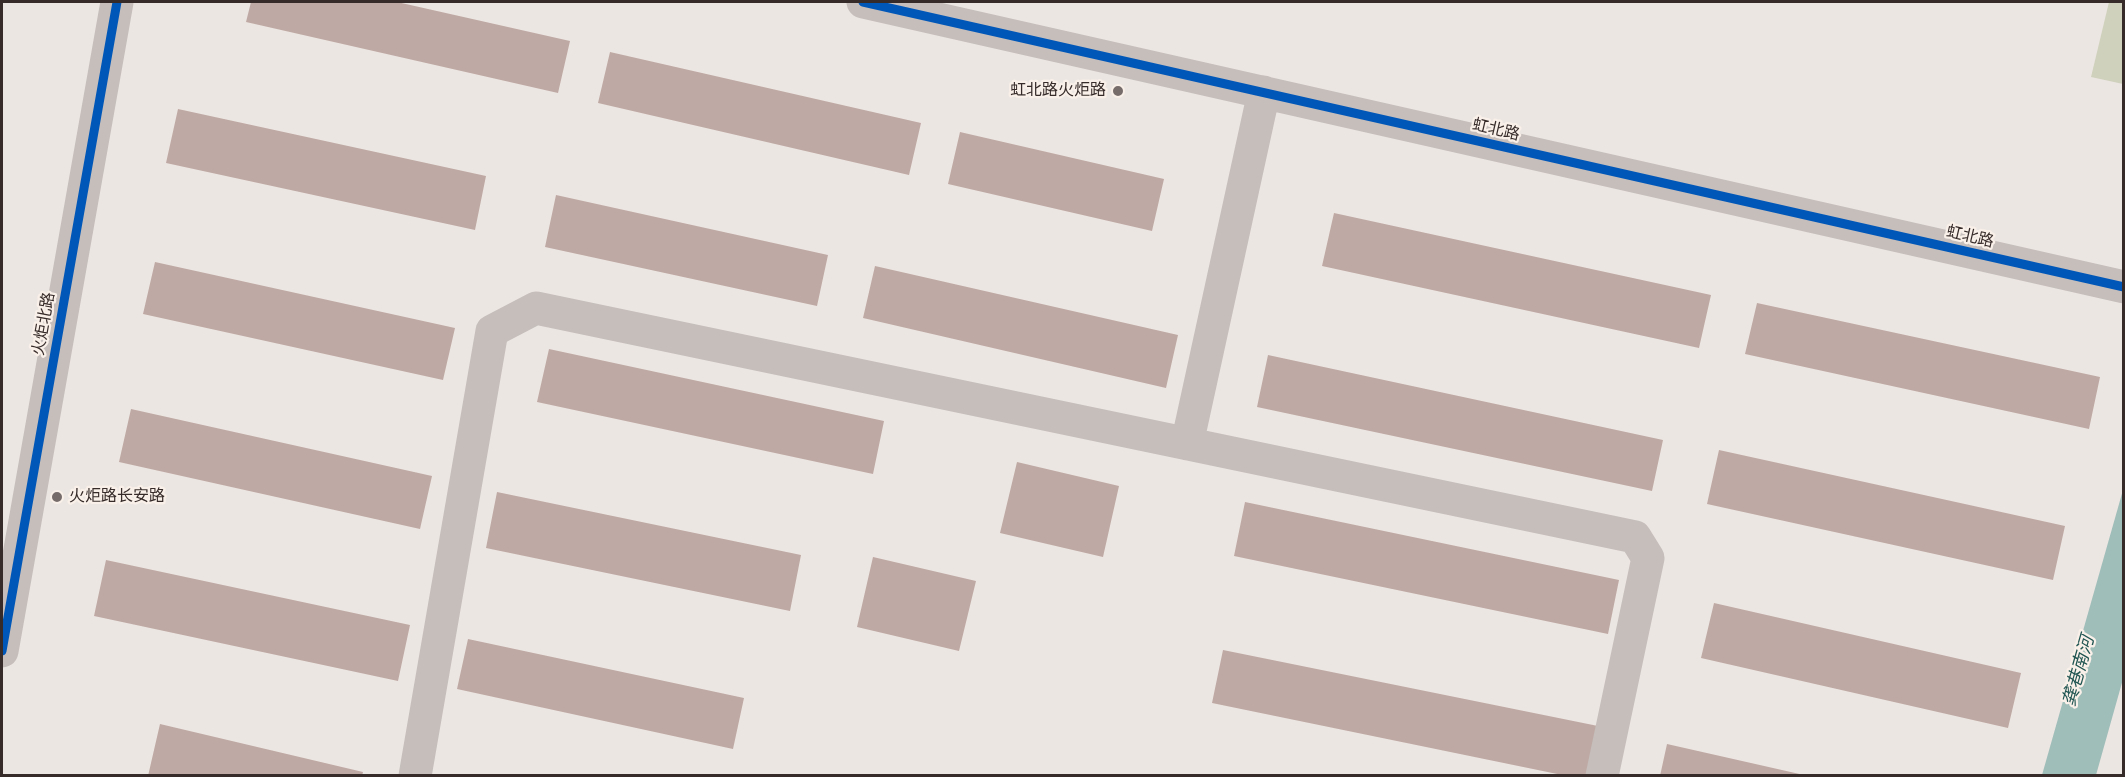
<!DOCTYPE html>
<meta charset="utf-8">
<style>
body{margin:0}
#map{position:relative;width:2125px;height:777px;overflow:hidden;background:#ece6e2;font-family:Manrope,sans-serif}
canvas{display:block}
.frame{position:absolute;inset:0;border:3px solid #362b29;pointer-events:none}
</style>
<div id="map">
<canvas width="2125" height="777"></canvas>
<div class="frame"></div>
</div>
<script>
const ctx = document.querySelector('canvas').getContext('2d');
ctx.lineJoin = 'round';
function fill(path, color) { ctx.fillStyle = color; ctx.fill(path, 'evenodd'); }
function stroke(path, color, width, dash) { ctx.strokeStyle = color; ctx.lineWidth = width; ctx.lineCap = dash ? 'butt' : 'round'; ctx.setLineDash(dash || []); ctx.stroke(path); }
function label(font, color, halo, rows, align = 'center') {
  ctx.font = font + ' Manrope,"Noto Sans SC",sans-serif'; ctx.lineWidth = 4.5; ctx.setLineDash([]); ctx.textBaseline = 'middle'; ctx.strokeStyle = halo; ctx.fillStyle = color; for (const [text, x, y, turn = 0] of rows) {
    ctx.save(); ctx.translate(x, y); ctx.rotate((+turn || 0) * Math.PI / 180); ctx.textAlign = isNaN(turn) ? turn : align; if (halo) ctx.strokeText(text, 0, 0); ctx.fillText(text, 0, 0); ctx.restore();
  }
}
const green = new Path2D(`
 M2109,2H2123V84L2091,77Z`);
const water = new Path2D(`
 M2123,490V679L2096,775H2042Z`);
const building = new Path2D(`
 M251,2H397L570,41L558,93L246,22Z
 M610,52L921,123L909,175L598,103Z
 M178,109L486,176L475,230L166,163Z
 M960,132L1164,179L1152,231L948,184Z
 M556,195L828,255L817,306L545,247Z
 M1334,213L1711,295L1699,348L1322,266Z
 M155,262L455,328L443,380L143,314Z
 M875,266L1178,335L1166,388L863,318Z
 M1757,303L2100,377L2089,429L1745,354Z
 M549,349L884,421L873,474L537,402Z
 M1268,355L1663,440L1652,491L1257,407Z
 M131,409L432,476L420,529L119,462Z
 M1719,450L2065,526L2053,580L1707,504Z
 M1017,462L1119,486L1103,557L1000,533Z
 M497,492L801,555L790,611L486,548Z
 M1245,502L1619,580L1608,634L1234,556Z
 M873,557L976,581L959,651L857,627Z
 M106,560L410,625L398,681L94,616Z
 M1714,603L2021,673L2008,728L1701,658Z
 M468,639L744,698L733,749L457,689Z
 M1223,650L1598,726L1588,776H1567L1212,703Z
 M160,724L363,772L362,776H148Z
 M1667,744L1804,775V776H1660Z`);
const minor = new Path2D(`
 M863,2L2124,287
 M1187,444L1264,92
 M2,651L117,2
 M415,776L492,331L536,308L1635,537L1648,558L1602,776`);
const cycleway = new Path2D(`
 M863,2L2124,287
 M2,651L117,2`);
const markers = [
 [1118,91,6,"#766c6a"],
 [57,497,6,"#766c6a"]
];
const poiNames = [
 ["虹北路火炬路",1106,91],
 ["火炬路长安路",69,497,"left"]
];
const streetNames = [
 ["虹北路",1496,130,13],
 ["虹北路",1970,237,13],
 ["火炬北路",44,324,-80]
];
const waterNames = [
 ["龚巷南河",2079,671,-74]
];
fill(green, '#cfd1bd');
fill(water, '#9fbdb9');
fill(building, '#bfa9a4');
stroke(minor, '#c5bebb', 33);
stroke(cycleway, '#0057b8', 9);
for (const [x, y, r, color] of markers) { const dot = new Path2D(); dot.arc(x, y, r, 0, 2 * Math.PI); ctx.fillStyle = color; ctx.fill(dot); stroke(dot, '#f9f0e9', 2); }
label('16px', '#362b29', '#f9f0e9', poiNames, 'right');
label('16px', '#362b29', '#f9f0e9', streetNames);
label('italic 18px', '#215552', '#f9f0e9', waterNames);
</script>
